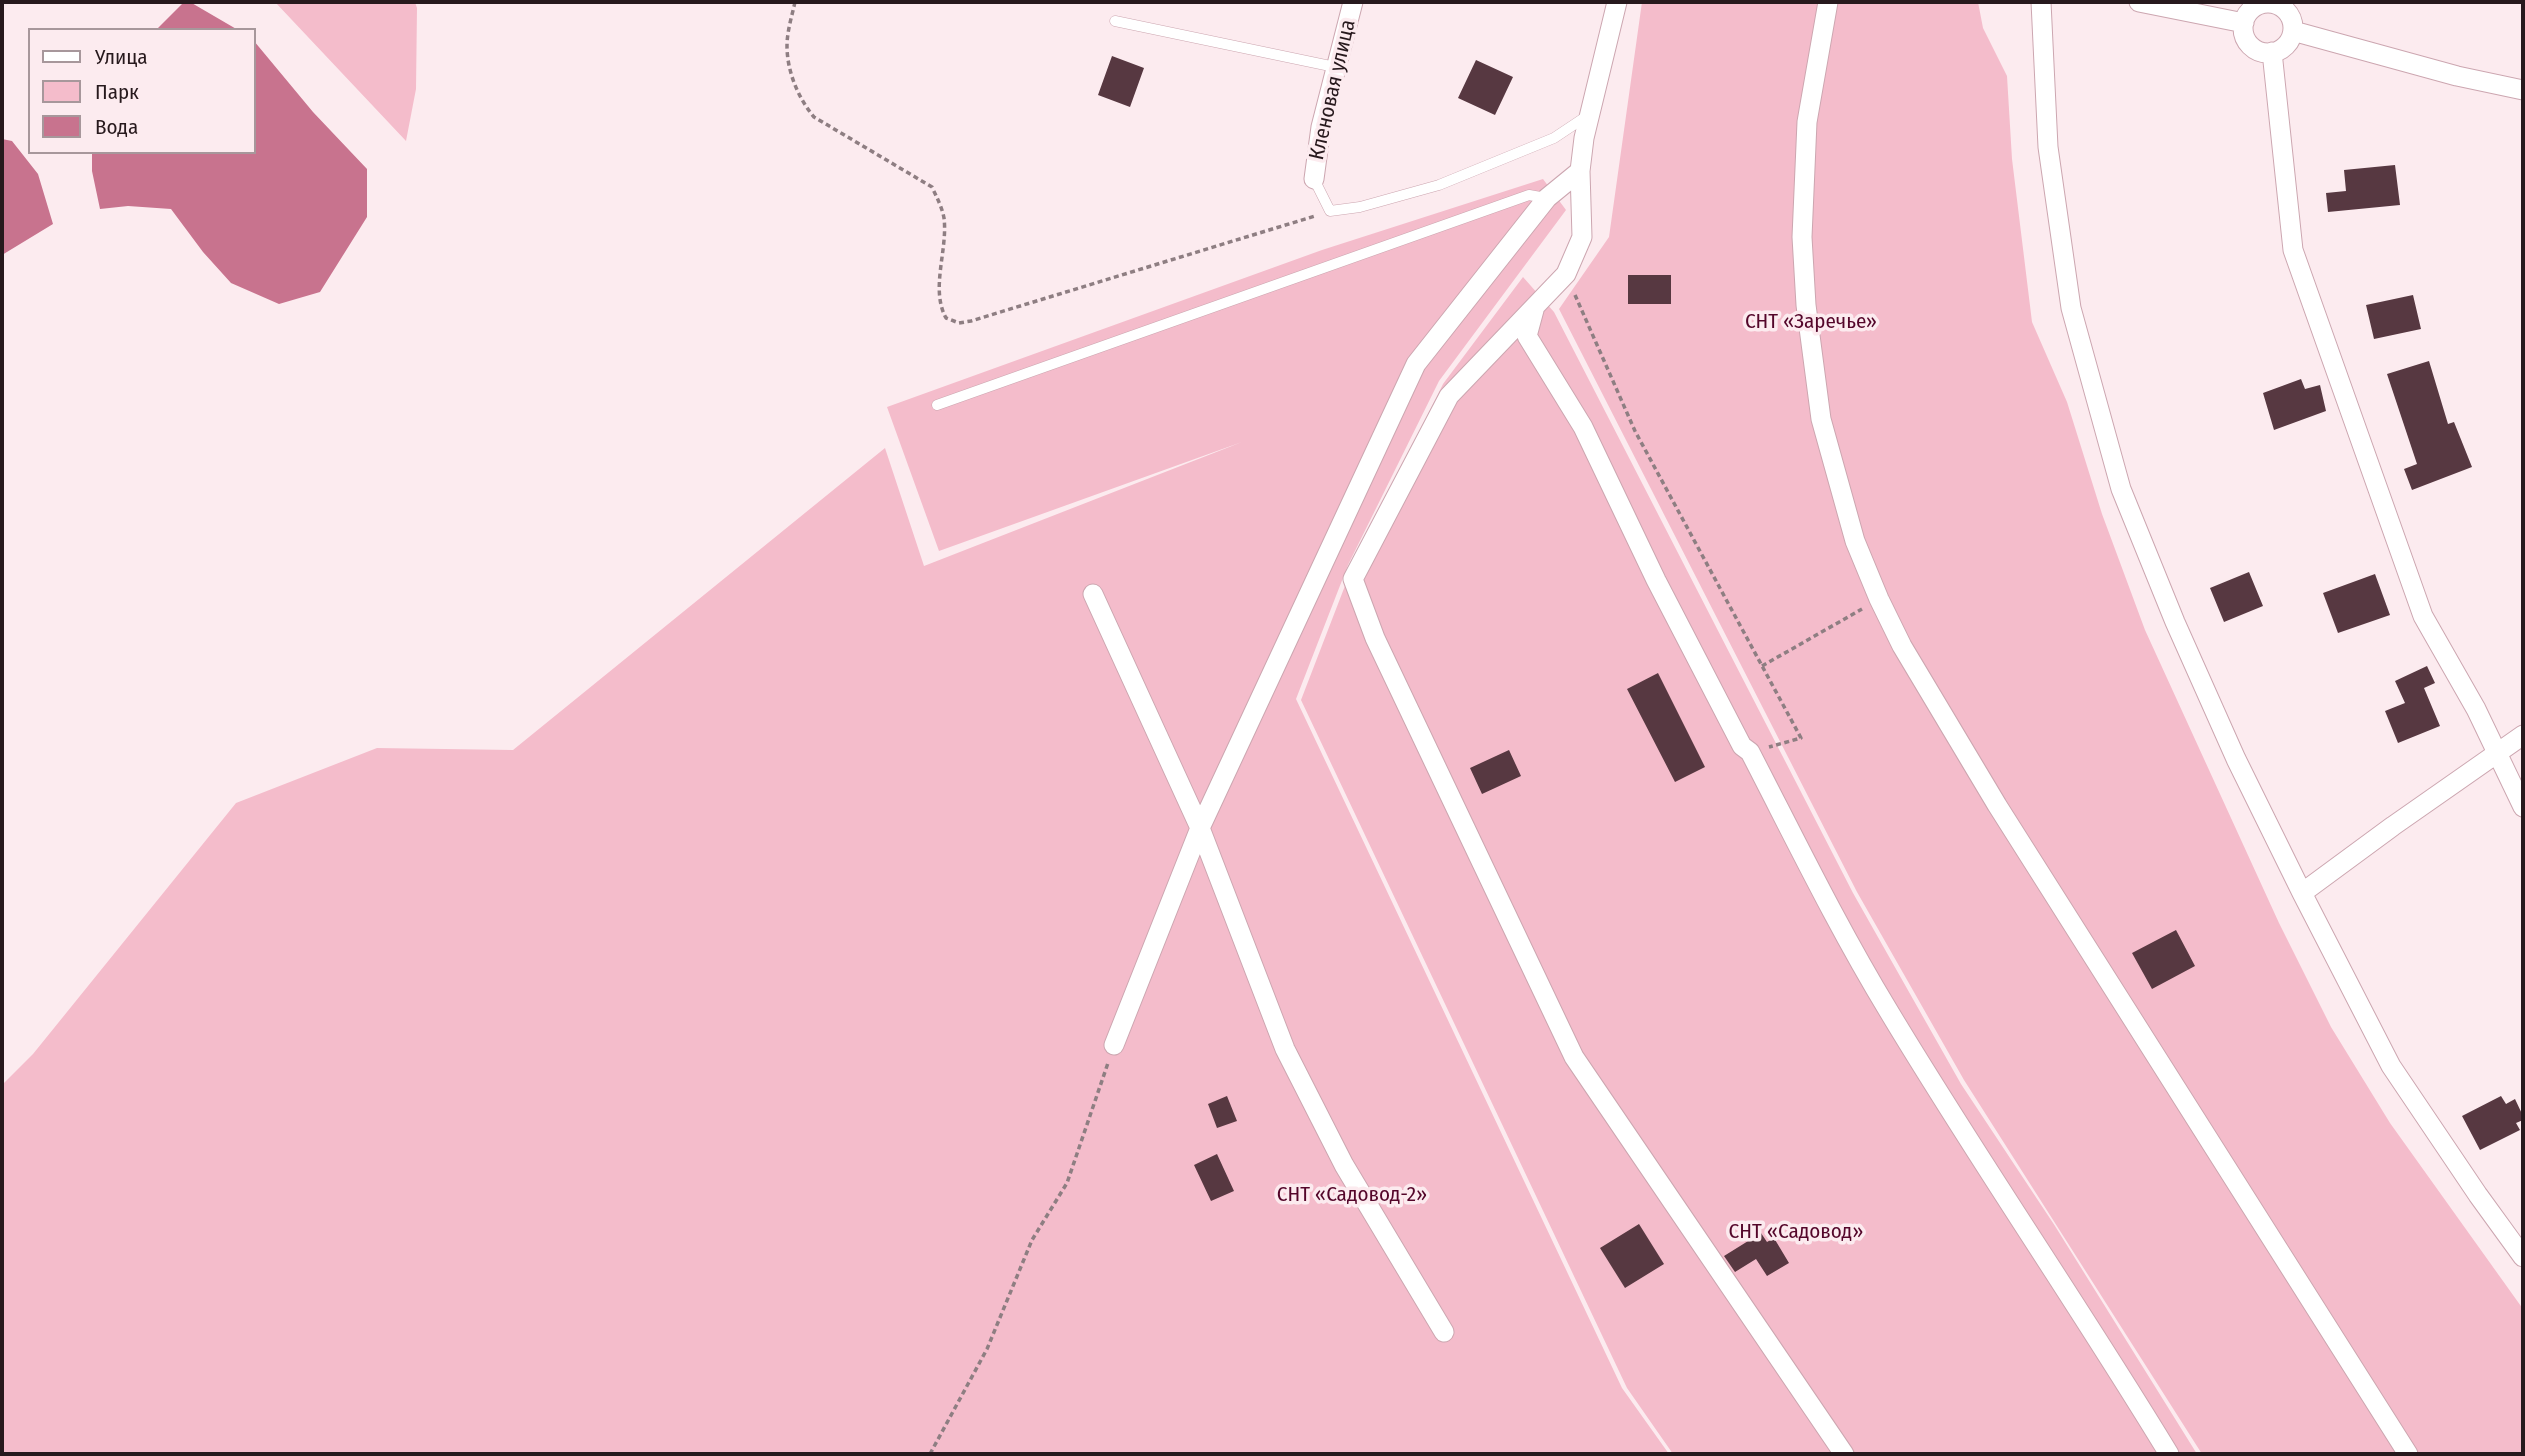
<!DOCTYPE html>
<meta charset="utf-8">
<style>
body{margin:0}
#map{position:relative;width:2525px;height:1456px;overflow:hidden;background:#fcebef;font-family:"Fira Sans Condensed",sans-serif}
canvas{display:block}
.frame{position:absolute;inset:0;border:4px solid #27191d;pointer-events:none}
.legend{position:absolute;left:28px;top:28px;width:228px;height:126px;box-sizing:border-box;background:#fcebef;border:2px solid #a7979b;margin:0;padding:9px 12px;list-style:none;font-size:21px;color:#27191d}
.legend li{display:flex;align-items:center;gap:14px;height:35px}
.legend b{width:35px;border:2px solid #a7979b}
</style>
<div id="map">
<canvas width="2525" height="1456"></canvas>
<div class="frame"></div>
<ul class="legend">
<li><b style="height:9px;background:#fff"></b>Улица</li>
<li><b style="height:19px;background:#f4bccb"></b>Парк</li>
<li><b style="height:19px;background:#c8738e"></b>Вода</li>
</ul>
</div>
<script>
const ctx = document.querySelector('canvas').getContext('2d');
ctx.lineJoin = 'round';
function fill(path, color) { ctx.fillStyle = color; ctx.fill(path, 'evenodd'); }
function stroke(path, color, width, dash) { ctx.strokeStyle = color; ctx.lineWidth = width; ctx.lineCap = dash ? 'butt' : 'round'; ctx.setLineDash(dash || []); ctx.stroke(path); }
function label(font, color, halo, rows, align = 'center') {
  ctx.font = font + ' "Fira Sans Condensed",sans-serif'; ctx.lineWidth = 7; ctx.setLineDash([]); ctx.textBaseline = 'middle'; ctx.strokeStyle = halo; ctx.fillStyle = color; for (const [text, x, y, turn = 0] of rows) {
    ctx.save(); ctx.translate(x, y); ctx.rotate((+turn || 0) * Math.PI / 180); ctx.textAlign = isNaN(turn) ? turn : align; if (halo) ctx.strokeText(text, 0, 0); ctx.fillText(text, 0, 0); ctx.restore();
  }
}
const green = new Path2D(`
 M275,2H415L417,8L416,89L406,141Z
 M1642,2H1978L1983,28L2007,76L2012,159L2032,322L2067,402L2102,514L2145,630L2279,923L2331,1027L2390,1123L2523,1309V1454H2202L1964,1080L1857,892L1559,309L1609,237Z
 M1543,179L1566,210L1439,381L1348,565L1296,699L1622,1388L1669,1454H2V1085L33,1054L236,803L377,748L513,750L885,448L924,566L1242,442L939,551L887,407L1322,250Z
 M1523,277L1554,312L1853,893L1961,1084L2055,1226L2197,1454H1673L1627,1388L1301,700L1353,565L1443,384Z`);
const water = new Path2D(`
 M184,2H190L238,30H156Z
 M254,41L313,112L367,169V217L320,292L279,304L231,283L203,252L171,209L128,206L100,209L92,171V152H254Z
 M2,139L12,141L38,174L53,224L2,255Z`);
const building = new Path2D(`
 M1112,56L1144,68L1130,107L1098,95Z
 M1476,60L1513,77L1495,115L1458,98Z
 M2395,165L2400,205L2328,212L2326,193L2346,191L2344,170Z
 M1628,275H1671V304H1628Z
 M2413,295L2421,329L2374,339L2366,305Z
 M2429,361L2448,424L2454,422L2472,467L2412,490L2404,469L2417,464L2387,374Z
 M2301,379L2305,389L2320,385L2326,411L2274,430L2263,393Z
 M2249,572L2263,606L2224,622L2210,588Z
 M2375,574L2390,615L2338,633L2323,593Z
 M2427,666L2435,683L2424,688L2440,726L2398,743L2385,711L2405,703L2395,681Z
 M1658,673L1705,767L1675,782L1627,689Z
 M1509,750L1521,776L1482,794L1470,768Z
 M2176,930L2195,966L2152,989L2132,953Z
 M1227,1096L1237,1121L1217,1128L1208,1104Z
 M2501,1096L2506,1104L2515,1099L2523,1116V1120L2516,1123L2520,1130L2480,1150L2462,1116Z
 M1217,1154L1234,1191L1211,1201L1194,1165Z
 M1639,1224L1664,1264L1625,1288L1600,1248Z
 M1761,1233L1767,1242L1774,1238L1789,1263L1767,1276L1756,1259L1735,1272L1724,1256Z`);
const path = new Path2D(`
 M795,2C792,16 787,31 787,46C787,71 798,98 814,117L932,187C937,198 942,207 944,218C948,250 930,289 946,318L959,323L971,321L1315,216
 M1575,295L1635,431L1801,738L1769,747
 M1762,666L1862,609
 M930,1454L987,1349L1032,1240L1067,1183L1108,1063`);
const lane = new Path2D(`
 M1115,21L1335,67
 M1314,179L1330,211L1360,207L1439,185L1554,138L1587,116
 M937,405L1529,195L1546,198`);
const street = new Path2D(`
 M1617,2L1584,138L1580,171L1582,237L1566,274L1449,396L1353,579L1375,638L1574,1057L1844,1454
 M1828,2L1807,122L1802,237L1806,305L1821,419L1855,541L1879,599L1902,646L1997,805L2408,1454
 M2041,2L2048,147L2071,308L2121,489L2175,622L2236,759L2302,893L2391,1066L2478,1195L2523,1257
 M2139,2L2244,23
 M2243 28a25 25 0 1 1 50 0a25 25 0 1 1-50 0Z
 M2293,31L2457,76L2523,90
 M2272,52L2293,250L2423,616L2476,709L2523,807
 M1314,179L1321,127L1353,2
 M1534,310L1527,336L1583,427L1656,580L1742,746L1750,752C1795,839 1837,926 1888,1010C1978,1160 2078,1304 2169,1454
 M1093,594L1200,828L1114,1045
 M2302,893L2393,826L2523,735
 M1444,1332L1344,1165L1285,1049L1200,828L1416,364L1547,198L1580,171`);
const streetNames = [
 ["Кленовая улица",1333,90,-77]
];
const parkNames = [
 ["СНТ «Заречье»",1811,322],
 ["СНТ «Садовод-2»",1352,1195],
 ["СНТ «Садовод»",1796,1232]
];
fill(green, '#f4bccb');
fill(water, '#c8738e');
fill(building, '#573841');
stroke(lane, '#cca6b0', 11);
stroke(street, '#cca6b0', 21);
stroke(path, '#8e7e82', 3.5, [5, 3.5]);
stroke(lane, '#fff', 10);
stroke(street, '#fff', 19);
label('21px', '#27191d', '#fcebef', streetNames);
label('21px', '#54062a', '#fcebef', parkNames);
</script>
